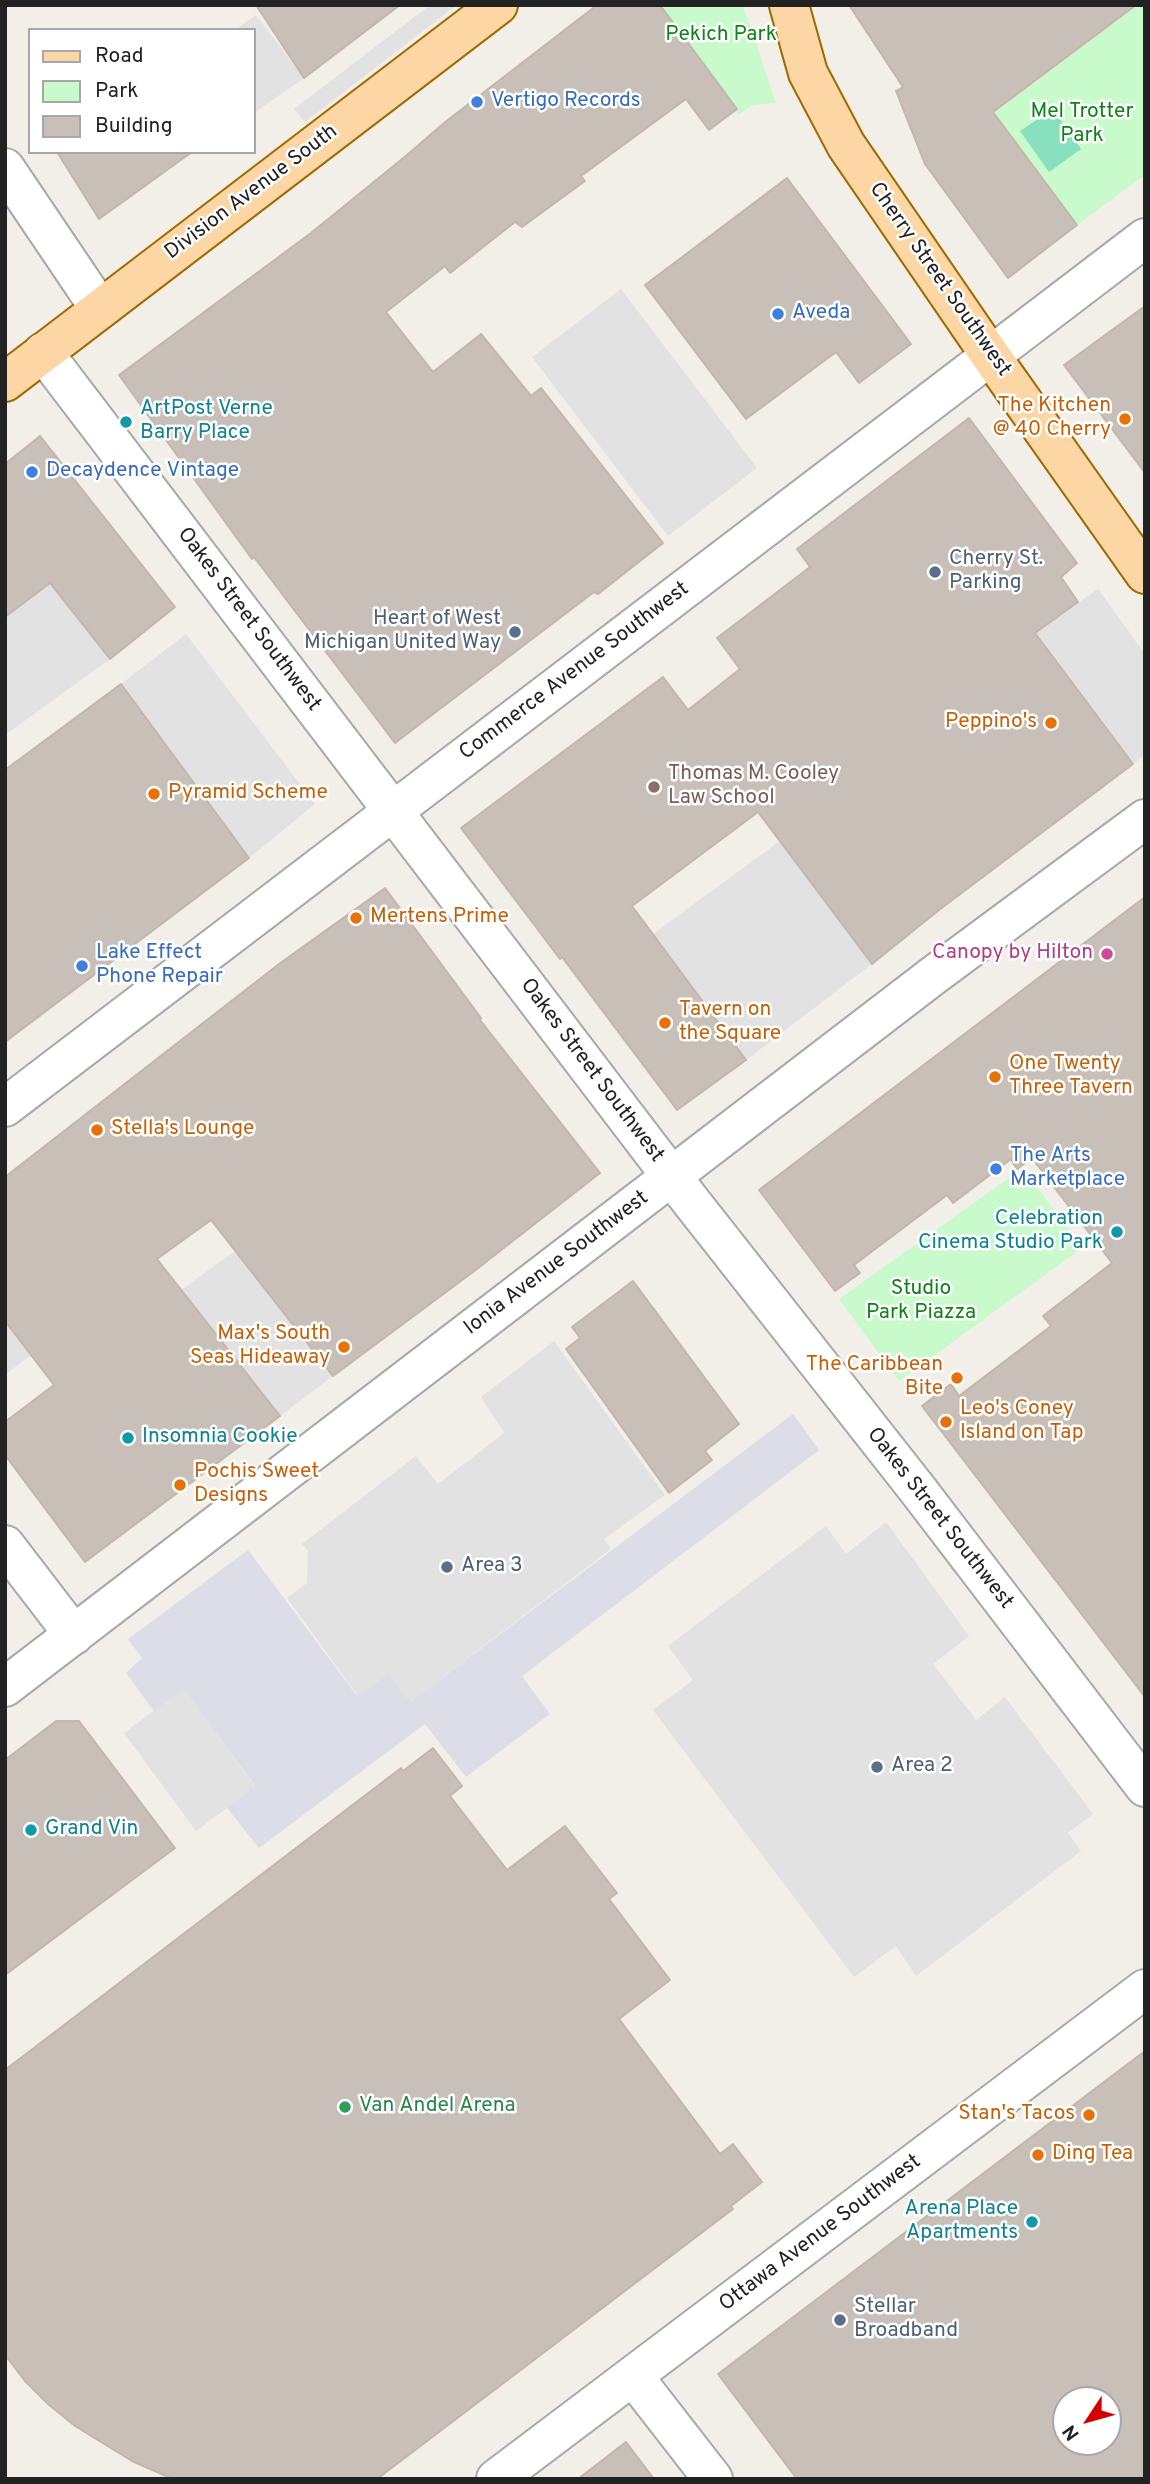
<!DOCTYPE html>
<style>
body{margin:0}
#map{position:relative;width:1150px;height:2484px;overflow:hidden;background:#f2efe9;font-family:Overpass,sans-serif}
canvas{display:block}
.frame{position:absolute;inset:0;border:7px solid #222;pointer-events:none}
.legend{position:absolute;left:28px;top:28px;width:228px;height:126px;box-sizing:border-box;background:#fff;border:2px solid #a7a7a7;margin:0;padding:9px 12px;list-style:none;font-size:21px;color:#222}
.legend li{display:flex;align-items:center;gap:14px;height:35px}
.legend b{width:35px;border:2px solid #a7a7a7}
.north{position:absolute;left:1052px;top:2386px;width:70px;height:70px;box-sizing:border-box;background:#fff;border:2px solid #a7a7a7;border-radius:50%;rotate:234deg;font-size:19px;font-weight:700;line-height:28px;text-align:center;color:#222}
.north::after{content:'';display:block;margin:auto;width:24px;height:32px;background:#d40000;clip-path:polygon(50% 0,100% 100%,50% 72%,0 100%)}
</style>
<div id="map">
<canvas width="1150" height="2484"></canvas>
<div class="frame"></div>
<ul class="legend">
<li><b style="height:9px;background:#fcd6a4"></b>Road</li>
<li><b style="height:19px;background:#c8facc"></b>Park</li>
<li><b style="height:19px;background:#c7bfb8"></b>Building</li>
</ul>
<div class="north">N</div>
</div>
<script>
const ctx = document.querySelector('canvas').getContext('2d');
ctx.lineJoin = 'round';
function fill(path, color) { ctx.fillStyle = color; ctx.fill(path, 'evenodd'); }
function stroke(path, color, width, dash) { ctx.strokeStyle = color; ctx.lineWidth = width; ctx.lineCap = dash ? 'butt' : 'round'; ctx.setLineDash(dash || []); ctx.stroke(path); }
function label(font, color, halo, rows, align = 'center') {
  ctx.font = font + ' Overpass,sans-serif'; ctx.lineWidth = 5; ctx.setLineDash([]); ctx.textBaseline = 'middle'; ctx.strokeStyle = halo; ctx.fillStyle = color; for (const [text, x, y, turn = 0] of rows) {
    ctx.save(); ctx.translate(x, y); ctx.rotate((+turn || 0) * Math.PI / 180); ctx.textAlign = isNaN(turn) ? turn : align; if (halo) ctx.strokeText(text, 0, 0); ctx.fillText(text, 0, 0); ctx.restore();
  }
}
const park = new Path2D(`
 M660,5H743L776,103L753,105L738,115L737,109Z
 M1136,5H1145V175L1077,225L993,112Z
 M1023,1168L1082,1248L899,1381L839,1299Z`);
const pitch = new Path2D(`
 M1053,109L1081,149L1049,172L1020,131Z`);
const parking = new Path2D(`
 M430,5H457L305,122L294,109Z
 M256,15L304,78L254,113V30H235Z
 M621,289L757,468L668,536L532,357Z
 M50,583L110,659L5,735V617Z
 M1098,589L1145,654V755L1133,764L1035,633Z
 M186,634L315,804L249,858L121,684Z
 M780,841L872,964L746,1060L653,934Z
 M235,1251L333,1376L280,1416L181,1290Z
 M5,1321L31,1355L5,1375Z
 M554,1341L665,1495L604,1539L611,1549L410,1702L358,1696L287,1598L307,1583L308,1551L302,1544L416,1456L438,1484L504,1433L481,1397Z
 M886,1522L969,1636L933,1664L976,1720L1005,1697L1093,1814L1068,1833L1081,1851L916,1976L896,1946L854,1977L653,1710L693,1680L668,1646L826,1526L846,1554Z
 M184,1688L255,1787L196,1831L124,1733Z`);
const plaza = new Path2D(`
 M793,1414L819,1450L522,1676L550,1714L466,1777L425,1724L259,1848L227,1808L255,1786L184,1689L154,1711L126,1673L142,1658L128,1639L248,1550L357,1696L388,1675L410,1702Z`);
const building = new Path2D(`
 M256,5H400L304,78Z
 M597,5H660L737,109L709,130L686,99L581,176L585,181L522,227L515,222L450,273L445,266L386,312L433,372L481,334L531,396L541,388L663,543L598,594L594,592L395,743L254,557L252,559L119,375L311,233L407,155L444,123Z
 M849,5H1136L993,112L1077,225L1008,278L925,164L896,91L903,87Z
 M57,152H192L99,219Z
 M787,178L911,344L859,383L836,352L746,419L645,285Z
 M1145,306V473L1064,365Z
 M969,418L1077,563L1061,577L1078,602L1035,633L1133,764L939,910L872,964L758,812L632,906L746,1060L677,1110L562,957L560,959L461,828L663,677L688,710L740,669L717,638L810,567L797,549Z
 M40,436L175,607L110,659L50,583L5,617V464Z
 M121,684L249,858L5,1042V770Z
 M385,888L481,1018L480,1020L600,1173L473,1272L333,1376L211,1220L157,1259L280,1416L85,1562L5,1455V1422L54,1385L5,1321V1177L279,964Z
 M1145,897V1697L922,1406L951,1384L959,1396L1051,1326L1043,1316L1112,1263L1032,1158L1017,1169L1011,1159L953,1203L947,1195L854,1265L860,1273L835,1291L759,1190Z
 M633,1281L739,1424L705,1451L712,1460L669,1493L566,1349L580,1338L572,1327Z
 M56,1721H79L175,1848L5,1975V1760Z
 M433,1748L462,1786L450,1796L507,1870L565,1826L617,1893L609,1899L670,1980L619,2019L720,2154L733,2144L762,2182L731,2206L733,2209L377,2479H176L166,2476L132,2461L75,2426L48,2404L25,2381L5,2355V2070L401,1768L403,1771Z
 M1145,2051V2479H797L718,2374ZM1066,2400H1108V2442H1066Z
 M626,2442L654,2479H578Z`);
const minor = new Path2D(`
 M5,168L100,309
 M43,352L671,1176L918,1490L1145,1787
 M5,1107L1145,238
 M5,1545L74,1635
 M5,1687L934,975L1145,819
 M633,2376L713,2479
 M496,2479L1145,1989`);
const major = new Path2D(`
 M789,5L808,73L846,145L990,355L1145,574
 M5,382L498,5`);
const markers = [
 [477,102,7,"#3f7fe0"],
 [778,314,7,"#3f7fe0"],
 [1125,419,7,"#e8710a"],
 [126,422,7,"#0f9aa8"],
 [32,472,7,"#3f7fe0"],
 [935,572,7,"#5c6f8a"],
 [515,632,7,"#5c6f8a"],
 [1051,723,7,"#e8710a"],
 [654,787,7,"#8d6e63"],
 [154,794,7,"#e8710a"],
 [356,918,7,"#e8710a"],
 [1107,954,7,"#d1479c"],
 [82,966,7,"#3f7fe0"],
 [665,1023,7,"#e8710a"],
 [995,1077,7,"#e8710a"],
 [97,1130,7,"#e8710a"],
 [996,1169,7,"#3f7fe0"],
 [1117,1232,7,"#0f9aa8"],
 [344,1347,7,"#e8710a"],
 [957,1378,7,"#e8710a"],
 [946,1422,7,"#e8710a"],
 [128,1438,7,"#0f9aa8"],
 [180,1485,7,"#e8710a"],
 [447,1567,7,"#5c6f8a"],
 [877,1767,7,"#5c6f8a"],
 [31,1830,7,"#0f9aa8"],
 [345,2107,7,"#2e9e5b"],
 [1089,2115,7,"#e8710a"],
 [1038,2155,7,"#e8710a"],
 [1032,2222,7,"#0f9aa8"],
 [840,2320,7,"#5c6f8a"]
];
const parkNames = [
 ["Pekich Park",721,36],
 ["Mel Trotter",1082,113],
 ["Park",1082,137],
 ["Studio",921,1290],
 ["Park Piazza",921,1314]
];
const shopNames = [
 ["Vertigo Records",491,102],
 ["Aveda",792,314],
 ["Decaydence Vintage",46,472],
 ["Lake Effect",96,954],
 ["Phone Repair",96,978],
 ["The Arts",1010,1157],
 ["Marketplace",1010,1181]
];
const streetNames = [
 ["Division Avenue South",252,193,-37],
 ["Cherry Street Southwest",939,280,55],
 ["Oakes Street Southwest",248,620,53],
 ["Commerce Avenue Southwest",575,672,-37],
 ["Oakes Street Southwest",591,1071,53],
 ["Ionia Avenue Southwest",557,1264,-37],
 ["Oakes Street Southwest",939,1519,52],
 ["Ottawa Avenue Southwest",821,2234,-37]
];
const foodNames = [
 ["The Kitchen",1111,407,"right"],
 ["@ 40 Cherry",1111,431,"right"],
 ["Peppino's",1037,723,"right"],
 ["Pyramid Scheme",168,794],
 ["Mertens Prime",370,918],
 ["Tavern on",679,1011],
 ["the Square",679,1035],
 ["One Twenty",1009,1065],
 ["Three Tavern",1009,1089],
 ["Stella's Lounge",111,1130],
 ["Max's South",330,1335,"right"],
 ["Seas Hideaway",330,1359,"right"],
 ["The Caribbean",943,1366,"right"],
 ["Bite",943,1390,"right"],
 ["Leo's Coney",960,1410],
 ["Island on Tap",960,1434],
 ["Pochis Sweet",194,1473],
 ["Designs",194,1497],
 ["Stan's Tacos",1075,2115,"right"],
 ["Ding Tea",1052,2155]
];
const cultureNames = [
 ["ArtPost Verne",140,410],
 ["Barry Place",140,434],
 ["Celebration",1103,1220,"right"],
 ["Cinema Studio Park",1103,1244,"right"],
 ["Insomnia Cookie",142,1438],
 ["Grand Vin",45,1830],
 ["Arena Place",1018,2210,"right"],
 ["Apartments",1018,2234,"right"]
];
const serviceNames = [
 ["Cherry St.",949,560],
 ["Parking",949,584],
 ["Heart of West",501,620,"right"],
 ["Michigan United Way",501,644,"right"],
 ["Area 3",461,1567],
 ["Area 2",891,1767],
 ["Stellar",854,2308],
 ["Broadband",854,2332]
];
const educationNames = [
 ["Thomas M. Cooley",668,775],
 ["Law School",668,799]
];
const hotelNames = [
 ["Canopy by Hilton",1093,954]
];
const leisureNames = [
 ["Van Andel Arena",359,2107]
];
fill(park, '#c8facc');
fill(pitch, '#88e0be');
fill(parking, '#e2e2e2');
fill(plaza, '#dddde8');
fill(building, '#c7bfb8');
stroke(building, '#c4b6ab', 2);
stroke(minor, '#a9a9a9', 42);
stroke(major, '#a06b00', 42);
stroke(minor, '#fff', 38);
stroke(major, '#fcd6a4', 38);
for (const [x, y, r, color] of markers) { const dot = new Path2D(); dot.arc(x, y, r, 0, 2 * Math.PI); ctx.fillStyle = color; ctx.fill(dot); stroke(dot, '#fff', 2.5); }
label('21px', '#0c8416', '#fff', parkNames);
label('21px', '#366cbe', '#fff', shopNames, 'left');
label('21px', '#222', '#fff', streetNames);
label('21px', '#c56008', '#fff', foodNames, 'left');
label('21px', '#0d838f', '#fff', cultureNames, 'left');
label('21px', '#4e5e75', '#fff', serviceNames, 'left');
label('21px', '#785e54', '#fff', educationNames, 'left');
label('21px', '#b23c85', '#fff', hotelNames, 'right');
label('21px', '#27864d', '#fff', leisureNames, 'left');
</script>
